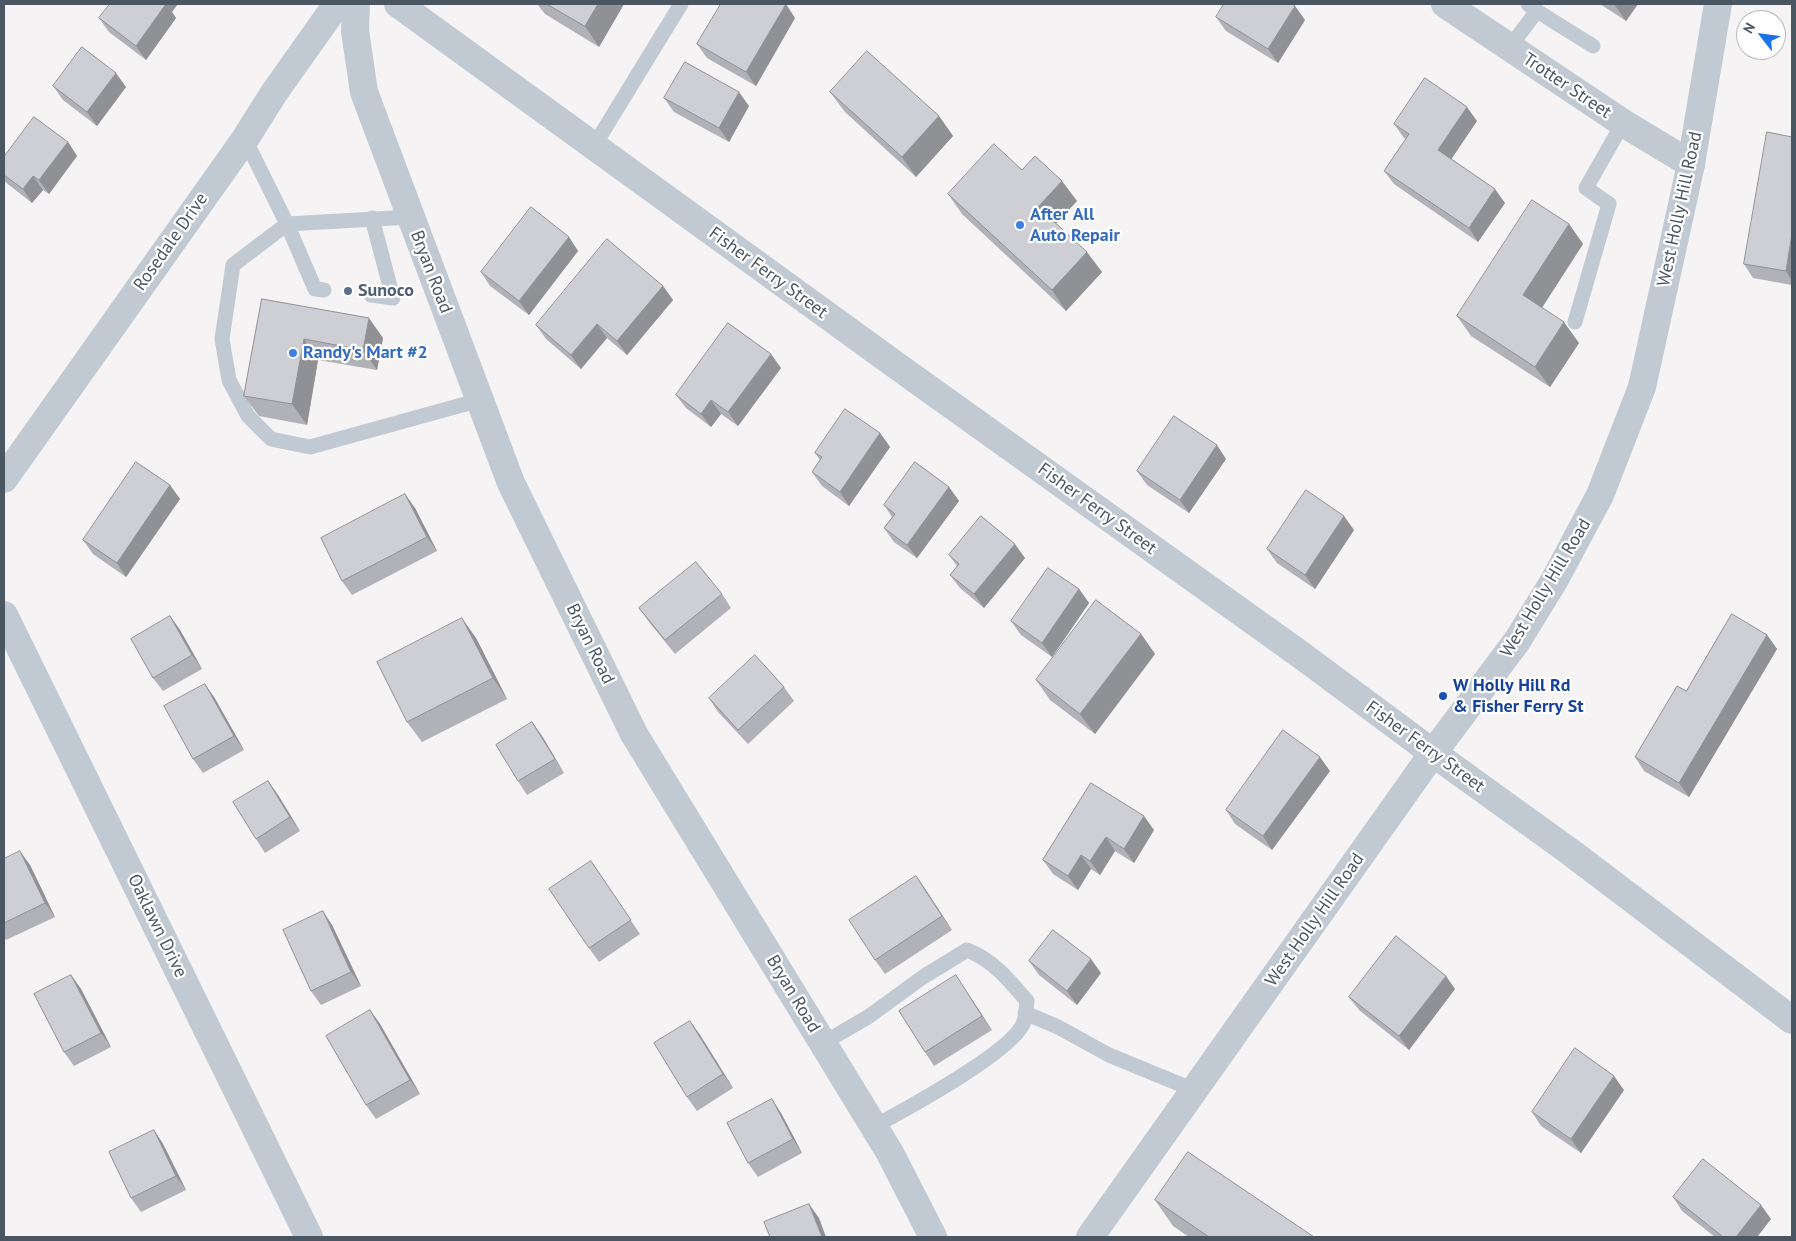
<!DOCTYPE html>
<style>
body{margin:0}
#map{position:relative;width:1796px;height:1241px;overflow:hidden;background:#f5f3f3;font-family:"PT Sans",sans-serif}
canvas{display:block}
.frame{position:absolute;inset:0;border:5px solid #4a5661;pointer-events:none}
.north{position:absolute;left:1736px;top:10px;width:50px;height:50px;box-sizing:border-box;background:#fff;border:1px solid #b7bbc0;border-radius:50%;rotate:300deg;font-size:14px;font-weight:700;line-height:20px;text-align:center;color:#4a5661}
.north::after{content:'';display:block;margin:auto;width:18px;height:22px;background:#1a73e8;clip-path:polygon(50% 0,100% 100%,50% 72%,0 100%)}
</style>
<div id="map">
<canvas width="1796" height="1241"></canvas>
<div class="frame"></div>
<div class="north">N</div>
</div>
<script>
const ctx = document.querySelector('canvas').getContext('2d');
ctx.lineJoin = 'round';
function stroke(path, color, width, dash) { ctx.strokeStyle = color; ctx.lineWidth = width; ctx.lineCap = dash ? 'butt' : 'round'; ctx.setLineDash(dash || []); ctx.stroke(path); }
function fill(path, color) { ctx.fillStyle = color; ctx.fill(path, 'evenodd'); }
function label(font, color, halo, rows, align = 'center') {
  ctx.font = font + ' "PT Sans",sans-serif'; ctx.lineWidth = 4.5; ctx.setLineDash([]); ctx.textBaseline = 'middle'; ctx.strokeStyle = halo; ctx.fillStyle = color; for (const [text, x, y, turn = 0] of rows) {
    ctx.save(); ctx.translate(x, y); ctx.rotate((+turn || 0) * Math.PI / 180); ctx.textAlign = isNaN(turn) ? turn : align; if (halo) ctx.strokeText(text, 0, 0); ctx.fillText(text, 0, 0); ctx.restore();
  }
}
const service = new Path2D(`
 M1537,11L1593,46
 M1509,48L1537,11L1528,4
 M245,139L287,224L410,217
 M594,146L681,4
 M324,290L315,289L287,224L233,265L222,339L229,380L248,416L271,439L310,447L480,400
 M371,295L393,298L372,218
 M1575,322L1609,204L1586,188L1623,123
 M1025,1013L1058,1027L1109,1055L1194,1090
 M823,1043L868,1017L923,977L967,950C993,960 1009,980 1027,1001C1026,1008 1026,1018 1023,1024C1010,1053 906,1109 875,1126`);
const minor = new Path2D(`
 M356,4L355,31L364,92L511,483L634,734L890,1153L933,1237
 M1445,4L1623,123L1691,164
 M4,479L245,139L274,93L337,4
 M4,615L309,1237`);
const tertiary = new Path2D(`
 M398,4L897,366L1301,655L1433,753L1569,851L1792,1020
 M1090,1237L1433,753L1517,641L1554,581L1600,495L1642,387L1691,164L1718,4`);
const wall = new Path2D(`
 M537,4H624L599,47L545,14Z
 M1600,4H1638L1626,21Z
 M172,12L176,18L146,60L109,32L99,18Z
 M1216,17L1305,20L1278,63L1226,31Z
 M795,18L756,86L707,58L697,44Z
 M53,86L126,87L97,126L63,100Z
 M830,92L939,116L953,136L916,177L845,112Z
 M664,98L749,106L729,142L674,112Z
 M1477,121L1451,159L1505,203L1478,242L1394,184L1384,171L1406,139L1404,138L1394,124Z
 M1792,137V285L1753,278L1744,264Z
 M68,142L77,156L49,194L43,190L32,203L4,181V157Z
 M1022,170L1077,201L1056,223L1102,272L1066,311L962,214L948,194Z
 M1569,224L1583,244L1542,308L1579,343L1550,387L1471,336L1457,316Z
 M569,237L578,251L529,315L490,286L481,272Z
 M663,286L673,300L627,355L607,338L581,369L546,339L536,325Z
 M262,299L383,338L377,370L318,360L307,425L259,416L244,396Z
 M781,368L738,426L721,414L711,427L686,408L676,395Z
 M880,433L890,447L849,506L822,486L812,472L820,460L815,453Z
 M1226,459L1189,513L1147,485L1137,471Z
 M170,485L180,499L126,577L93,554L83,540Z
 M949,487L959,501L917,558L894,542L884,528L892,517L884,505Z
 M415,508L437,551L352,595L342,581Z
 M1354,530L1315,589L1277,563L1267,549Z
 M949,555L1025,558L984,608L960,588L950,575L957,566Z
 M1079,589L1089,603L1052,657L1021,635L1011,621Z
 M722,594L731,608L675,654L649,622L639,608Z
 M170,616L180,630L202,669L163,691L153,678Z
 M1141,634L1155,654L1095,734L1050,700L1036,680Z
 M1767,635L1777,649L1689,797L1644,771L1635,757L1686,691Z
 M476,638L507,699L422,742L407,722Z
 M784,687L794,701L748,744L718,712L709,698Z
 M214,697L244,750L203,773L193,759Z
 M532,722L542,736L564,773L527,795L518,781Z
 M1330,771L1272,850L1235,824L1226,810Z
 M268,781L278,795L300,831L265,853L256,839Z
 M1091,783L1154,830L1134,863L1115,851L1100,875L1091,869L1078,890L1053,874L1043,860Z
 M4,859L30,865L55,917L6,940L4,937Z
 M591,861L640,934L599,962L589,948Z
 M916,876L952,930L885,974L875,960Z
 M332,925L361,986L321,1005L311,991Z
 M1029,961L1101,973L1077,1005L1039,975Z
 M71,975L81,989L111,1047L74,1066L64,1052Z
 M965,989L992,1030L934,1066L925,1052Z
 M1455,989L1409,1050L1359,1010L1349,997Z
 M370,1010L380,1024L420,1094L376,1119L366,1105Z
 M690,1021L700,1035L733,1088L697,1111L687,1097Z
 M1624,1090L1581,1153L1541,1126L1532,1112Z
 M781,1113L802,1153L758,1177L748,1163Z
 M154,1130L163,1144L186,1190L141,1212L131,1198Z
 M1673,1197L1771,1219L1757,1237H1715L1682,1211Z
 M1155,1200L1314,1237H1189L1173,1226Z`);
const shadedWall = new Path2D(`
 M164,4H178L172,12L176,18L146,60L136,46Z
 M598,4H624L599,47L585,26Z
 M786,4L795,18L756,86L746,72Z
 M1614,4H1638L1626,21Z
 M1295,6L1305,20L1278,63L1268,49Z
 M116,73L126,87L97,126L87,112Z
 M739,92L749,106L729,142L719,128Z
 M1467,107L1477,121L1448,164L1438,150Z
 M939,116L953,136L916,177L902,157Z
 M68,142L77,156L49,194L39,180Z
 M33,176L43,190L32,203L23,189Z
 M1062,181L1077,201L1053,227L1038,207Z
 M1495,189L1505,203L1478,242L1469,228Z
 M1569,224L1583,244L1537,315L1523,295Z
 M1792,234V281L1786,271Z
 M569,237L578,251L529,315L519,301Z
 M1087,252L1102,272L1066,311L1052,290Z
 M663,286L673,300L627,355L617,341Z
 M369,318L383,338L377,370L363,350Z
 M1564,322L1579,343L1550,387L1535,367Z
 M597,324L607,338L581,369L571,355Z
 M304,339L318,360L307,425L292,404Z
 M771,354L781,368L738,426L728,412Z
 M711,400L721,414L711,427L701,414Z
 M880,433L890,447L849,506L840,492Z
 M1217,445L1226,459L1189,513L1180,500Z
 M170,485L180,499L126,577L117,563Z
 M949,487L959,501L917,558L907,545Z
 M405,494L415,508L437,551L427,537Z
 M1344,516L1354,530L1315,589L1305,575Z
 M1015,544L1025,558L984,608L974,594Z
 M1079,589L1089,603L1052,657L1042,643Z
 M170,616L180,630L202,669L192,655Z
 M462,618L476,638L507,699L493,678Z
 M1141,634L1155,654L1095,734L1080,714Z
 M1767,635L1777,649L1689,797L1679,783Z
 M205,684L214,697L244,750L234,736Z
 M532,722L542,736L564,773L555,759Z
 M1320,757L1330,771L1272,850L1263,836Z
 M268,781L278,795L300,831L290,817Z
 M1144,816L1154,830L1134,863L1124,849Z
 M1106,837L1115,851L1100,875L1090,861Z
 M20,851L30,865L55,917L45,903Z
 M1081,855L1091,869L1078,890L1068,876Z
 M916,876L926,890L952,930L942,916Z
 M323,911L332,925L361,986L351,972Z
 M1091,959L1101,973L1077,1005L1067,991Z
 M71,975L81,989L111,1047L101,1033Z
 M956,975L965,989L992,1030L982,1016Z
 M1446,976L1455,989L1409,1050L1399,1036Z
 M370,1010L380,1024L420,1094L410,1080Z
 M690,1021L700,1035L733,1088L723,1074Z
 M1614,1076L1624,1090L1581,1153L1571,1139Z
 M772,1099L781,1113L802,1153L793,1139Z
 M154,1130L163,1144L186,1190L176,1176Z
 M809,1204L819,1218L826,1237H822Z
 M1761,1205L1771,1219L1757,1237H1736Z`);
const building = new Path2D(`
 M110,4H166L136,46L99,18Z
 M547,4H598L585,26Z
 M721,4H786L746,72L697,44Z
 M1224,4H1292L1295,6L1268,49L1216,17Z
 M82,47L116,73L87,112L53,86Z
 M867,51L939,116L902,157L830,92Z
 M685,62L739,92L719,128L664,98Z
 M1425,78L1467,107L1438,150L1495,189L1469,228L1384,171L1409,134L1394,124Z
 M34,117L68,142L39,180L33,176L23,189L4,175V157Z
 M1767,132L1792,137V234L1786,271L1744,264Z
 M994,144L1022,170L1035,156L1062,181L1038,207L1087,252L1052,290L948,194Z
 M1532,200L1569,224L1523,295L1564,322L1535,367L1457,316Z
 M531,207L569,237L519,301L481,272Z
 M607,239L663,286L617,341L597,324L571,355L536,325Z
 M262,299L369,318L363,350L304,339L292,404L244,396Z
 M728,323L771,354L728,412L711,400L701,414L676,395Z
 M845,409L880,433L840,492L812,472L822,457L815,453Z
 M1174,416L1217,445L1180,500L1137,471Z
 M136,462L170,485L117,563L83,540Z
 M915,462L949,487L907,545L884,528L895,514L884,505Z
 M1306,490L1344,516L1305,575L1267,549Z
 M405,494L427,537L342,581L321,538Z
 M981,516L1015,544L974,594L950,575L959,564L949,555Z
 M696,562L722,594L665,640L639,608Z
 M1048,568L1079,589L1042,643L1011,621Z
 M1096,600L1141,634L1080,714L1036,680Z
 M1732,614L1767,635L1679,783L1635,757L1677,686L1686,691Z
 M170,616L192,655L153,678L131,639Z
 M462,618L493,678L407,722L377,662Z
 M755,655L784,687L738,730L709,698Z
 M205,684L234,736L193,759L164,706Z
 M532,722L555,759L518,781L496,745Z
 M1283,730L1320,757L1263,836L1226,810Z
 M268,781L290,817L256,839L233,802Z
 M1091,783L1144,816L1124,849L1106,837L1090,861L1081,855L1068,876L1043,860Z
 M20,851L45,903L4,923V859Z
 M591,861L631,920L589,948L549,889Z
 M916,876L942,916L875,960L849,920Z
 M323,911L351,972L311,991L283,930Z
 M1053,930L1091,959L1067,991L1029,961Z
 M1396,936L1446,976L1399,1036L1349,997Z
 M71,975L101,1033L64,1052L34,994Z
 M956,975L982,1016L925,1052L899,1011Z
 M370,1010L410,1080L366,1105L326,1036Z
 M690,1021L723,1074L687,1097L654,1043Z
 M1575,1048L1614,1076L1571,1139L1532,1112Z
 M772,1099L793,1139L748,1163L727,1123Z
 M154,1130L176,1176L131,1198L109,1152Z
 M1188,1152L1314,1237H1209L1155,1200Z
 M1703,1159L1761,1205L1736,1237H1723L1673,1197Z
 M809,1204L822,1237H770L764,1222Z`);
const markers = [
 [1020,225,5,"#3f7fe0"],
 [348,291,5,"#5c6f8a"],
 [293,353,5,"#3f7fe0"],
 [1443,696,5,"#1a4fb4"]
];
const streetNames = [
 ["Trotter Street",1567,86,34],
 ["West Holly Hill Road",1680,209,-78],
 ["Rosedale Drive",171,242,-55],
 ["Bryan Road",431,272,69],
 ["Fisher Ferry Street",768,273,36],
 ["Fisher Ferry Street",1097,509,36],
 ["West Holly Hill Road",1546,588,-59],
 ["Bryan Road",590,644,64],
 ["Fisher Ferry Street",1425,747,36],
 ["West Holly Hill Road",1315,920,-55],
 ["Oaklawn Drive",157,926,64],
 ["Bryan Road",793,994,59]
];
const shopNames = [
 ["After All",1030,215],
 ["Auto Repair",1030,236],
 ["Randy's Mart #2",303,353]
];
const serviceNames = [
 ["Sunoco",358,291]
];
const transitNames = [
 ["W Holly Hill Rd",1453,686],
 ["& Fisher Ferry St",1453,707]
];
stroke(service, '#c1cad2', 15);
stroke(minor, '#c1cad2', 28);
stroke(tertiary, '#c1cad2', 28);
fill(wall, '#b0b2b7');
fill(shadedWall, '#909195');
fill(building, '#cdcfd5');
stroke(building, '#909195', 1);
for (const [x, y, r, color] of markers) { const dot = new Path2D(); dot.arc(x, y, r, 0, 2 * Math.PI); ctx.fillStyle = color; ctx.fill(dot); stroke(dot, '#fff', 2); }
label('18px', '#4a5661', '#fff', streetNames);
label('bold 18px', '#366cbe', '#fff', shopNames, 'left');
label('bold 18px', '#4e5e75', '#fff', serviceNames, 'left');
label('bold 18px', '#164399', '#fff', transitNames, 'left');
</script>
